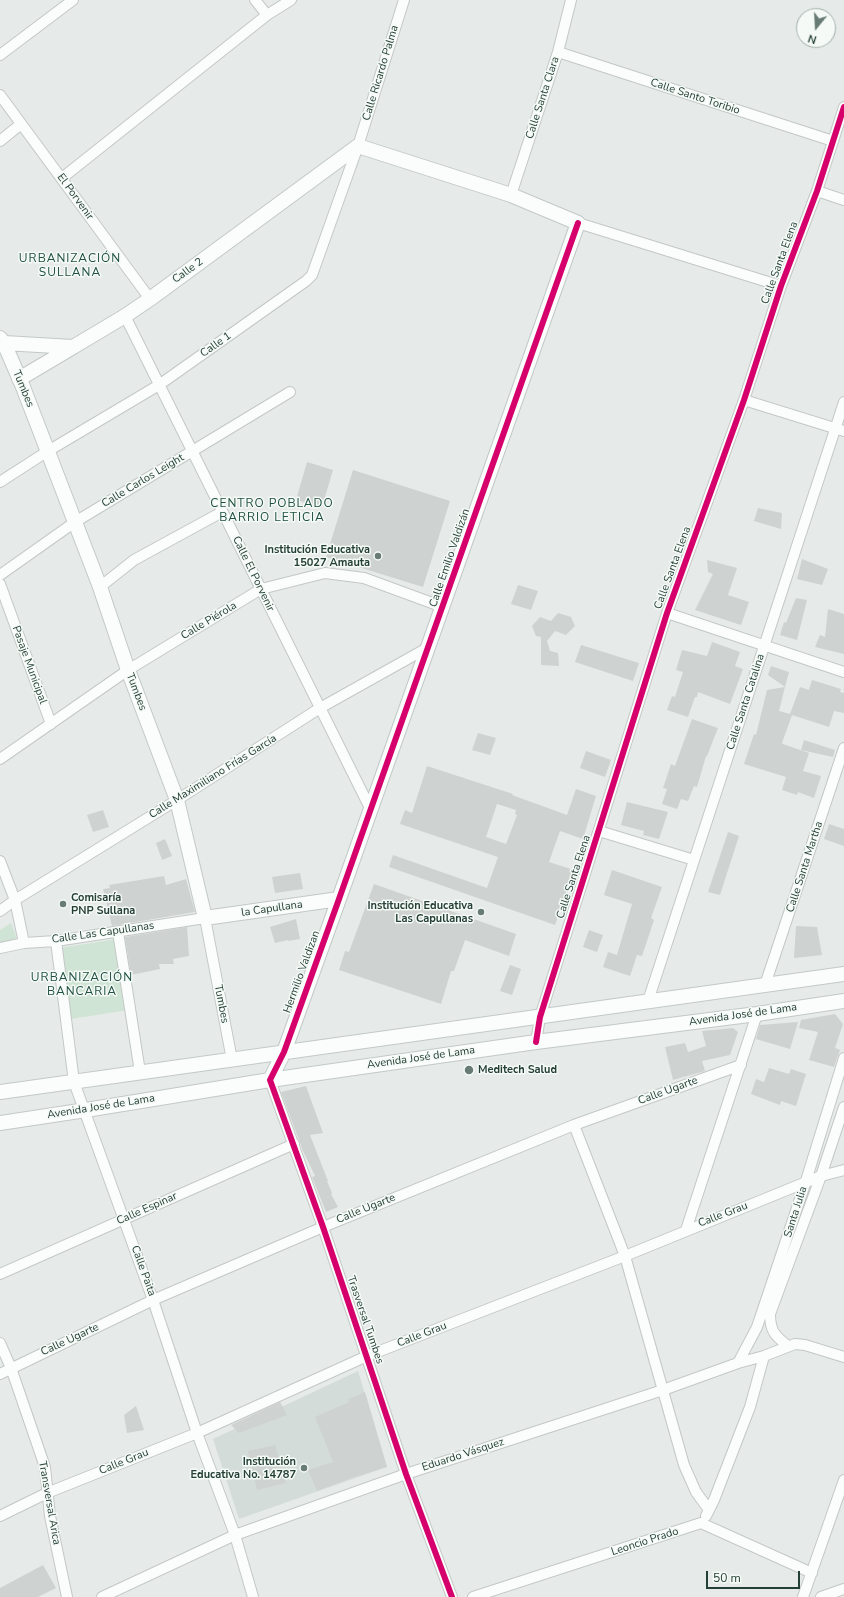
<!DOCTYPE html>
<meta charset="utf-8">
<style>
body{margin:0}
#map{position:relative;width:844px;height:1597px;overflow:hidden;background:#e6ebe9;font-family:"Nunito Sans",sans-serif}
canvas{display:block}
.north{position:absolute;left:796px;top:8px;width:40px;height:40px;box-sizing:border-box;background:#f5faf7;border:1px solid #a1afaa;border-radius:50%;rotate:198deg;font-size:11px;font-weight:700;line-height:16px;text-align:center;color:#243f36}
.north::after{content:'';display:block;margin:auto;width:14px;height:18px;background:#687b75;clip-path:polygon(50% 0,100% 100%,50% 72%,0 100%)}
.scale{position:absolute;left:706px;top:1571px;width:94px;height:18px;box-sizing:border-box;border:2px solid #243f36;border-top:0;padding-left:5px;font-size:12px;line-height:14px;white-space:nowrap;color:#243f36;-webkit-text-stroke:3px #f5faf7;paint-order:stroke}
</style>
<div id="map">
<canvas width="844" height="1597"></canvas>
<div class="north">N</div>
<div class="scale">50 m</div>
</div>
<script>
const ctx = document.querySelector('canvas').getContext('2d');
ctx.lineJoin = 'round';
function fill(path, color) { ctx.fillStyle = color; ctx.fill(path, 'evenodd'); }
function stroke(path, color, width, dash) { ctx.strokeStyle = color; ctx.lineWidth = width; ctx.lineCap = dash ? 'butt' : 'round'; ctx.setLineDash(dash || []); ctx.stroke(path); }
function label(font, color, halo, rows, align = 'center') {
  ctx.font = font + ' "Nunito Sans",sans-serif'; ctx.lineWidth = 3; ctx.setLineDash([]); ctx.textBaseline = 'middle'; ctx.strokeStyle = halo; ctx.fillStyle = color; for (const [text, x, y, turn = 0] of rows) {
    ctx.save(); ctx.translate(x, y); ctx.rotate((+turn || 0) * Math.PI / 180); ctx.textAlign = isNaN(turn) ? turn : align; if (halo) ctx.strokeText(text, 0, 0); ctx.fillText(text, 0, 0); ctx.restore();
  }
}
const built = new Path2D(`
 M358,1371L387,1467L239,1519L213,1439Z`);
const green = new Path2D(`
 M11,923L18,942L0,944V930Z
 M117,939L128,1010L71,1019L59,948Z`);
const building = new Path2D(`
 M307,462L333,470L322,507L296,500Z
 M353,470L450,501L423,587L326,557Z
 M758,508L782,513L781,529L754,521Z
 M802,559L828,569L822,585L797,579Z
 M707,560L737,568L728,595L749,602L741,625L695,610L713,574L708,572Z
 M518,585L538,591L531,610L511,604Z
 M796,598L807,600L797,640L780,635L784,622L786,623Z
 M828,609L844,614V654L815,647L820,635L825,637Z
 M558,613L571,617L575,626L566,635L555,631L547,641L550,651L558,653L559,666L541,665V637L536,636L532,626L540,617L551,621Z
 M712,642L740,652L735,666L743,669L730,704L698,692L697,697H695L688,717L667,710L672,696L675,697L683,672L676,670L682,650L707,656Z
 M581,645L639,663L633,681L575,662Z
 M771,666L789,672L785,687L768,675Z
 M812,680L841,689L840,692L844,693V713L834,711L829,727L792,715L782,743L783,744L809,753L803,771L821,776L814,798L798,792L797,795L782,790L786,777L744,764L754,734L756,735L767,690L785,687L779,711L790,714L800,687L809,690Z
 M692,719L718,728L707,756H706L697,787L694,786L688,801L681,799L677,809L662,804L667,789L663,788L671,764L675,766Z
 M478,733L496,738L490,755L472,750Z
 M804,740L835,750L833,757L801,750Z
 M586,751L611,760L605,777L580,768Z
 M427,766L513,794L512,795L567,815L576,789L596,796L583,839L560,831L549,862L574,870L555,925L389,867L393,855L487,888L498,857L400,824L405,810L412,813ZM497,804L516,810L515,814L517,815L506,844L486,837Z
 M627,802L668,812L659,839L643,835L644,831L621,825Z
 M103,810L109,827L93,832L87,815Z
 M829,824L844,829V846L824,839Z
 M728,832L739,836L720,895L708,892Z
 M165,839L172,856L162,860L156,843Z
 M612,870L662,887L651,918L654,920L642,956L637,955L630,976L603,967L608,952L617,955L632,904L604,895Z
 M300,873L303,889L275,893L272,877Z
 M164,876L166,885L186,879L195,912L112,926L103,889L110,888L109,885Z
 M374,884L516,934L509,956L465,940L454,971H451L441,1004L339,970L345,951L349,952Z
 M296,919L300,939L288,941V940L275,943L270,927Z
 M796,926L817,927L822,955L794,958Z
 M187,927L189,956L173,959L174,964H159L160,969L131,975L125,937Z
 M589,930L603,935L597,952L583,947Z
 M510,965L521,969L512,995L500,991Z
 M835,1014L843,1024L835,1048L840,1050L834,1067L809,1060L818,1032L799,1028L801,1020Z
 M798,1022L790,1049L756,1039L760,1025Z
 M733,1028L738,1032L730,1055L702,1061L705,1071L673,1080L665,1047L685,1043L688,1052L706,1046L702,1031Z
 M769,1068L789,1074L791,1069L806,1074L796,1106L781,1101L780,1105L751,1094L756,1079L764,1082Z
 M306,1086L323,1133L310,1135L328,1181H327L332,1193L331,1194L338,1207L326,1212L312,1177L315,1176L303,1151L281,1092Z
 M365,1392L387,1467L351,1478L317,1491L308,1470L333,1462L315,1417L349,1402L348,1399Z
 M280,1402L287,1415L239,1433L231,1425Z
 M136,1406L144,1430L127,1433L124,1415Z
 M275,1445L286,1483L257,1490L248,1451Z
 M43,1565L56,1588L38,1597H0V1588Z`);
const street = new Path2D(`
 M255,0L267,15
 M558,52L833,141
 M0,55L73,0
 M0,95L150,299
 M0,141L21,124
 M62,178L267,15L291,0
 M817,191L844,200
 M511,195L558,52L571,0
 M578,223L781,286
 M125,316L371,810
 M744,400L844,431
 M0,482L48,451L159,385L306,281L312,275L358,146L404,0
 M0,575L75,522L290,392
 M0,584L51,724
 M100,587L134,560L222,512
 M667,613L844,672
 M0,759L128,670L261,589L325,573L364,578L443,607
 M599,831L694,860
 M0,861L15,900L24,943
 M0,911L15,900L177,800L320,708L429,647
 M118,932L140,1072
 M56,941L74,1082L153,1300L197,1433L235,1535L253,1597
 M0,948L24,943L56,941L205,918L232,1060
 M765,985L844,748
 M648,1001L844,402
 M536,1042L540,1017L667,613L744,400L781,286L817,191L844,107
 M270,1080L323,1227L406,1474L452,1597
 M574,1125L625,1256L684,1465L696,1492L709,1510
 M686,1230L757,1014
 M0,1274L294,1144
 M0,1343L11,1368L45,1467L50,1516L67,1597
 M788,1346C775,1336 770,1331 770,1314L821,1176L844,1107
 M738,1363L757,1327L805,1184L844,1058
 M0,1374L153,1300L323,1227L574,1125L741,1065
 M0,1516L47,1493L197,1433L367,1356L625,1256L821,1176L844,1170
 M706,1516L714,1500L750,1407L764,1356
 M102,1597L235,1535L406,1474L663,1390L738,1363L764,1356L795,1344L805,1345L844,1357
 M473,1597L701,1523L812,1573
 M803,1597L844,1480
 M821,1597L844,1589`);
const secondary = new Path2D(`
 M0,338L4,343L23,387L100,587L128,670L177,800L205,918L339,899
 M4,343L73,347L125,316L150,299L358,146L511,195L578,223L339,899L284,1052L270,1080
 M19,379L73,347
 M0,1092L844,974
 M0,1123L86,1110L270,1080L536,1042L757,1014L844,1001`);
const cycleway = new Path2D(`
 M536,1042L540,1017L667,613L744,400L781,286L817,191L844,107
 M452,1597L406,1474L323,1227L270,1080L284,1052L339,899L578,223`);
const markers = [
 [378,556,4,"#687b75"],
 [63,904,4,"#687b75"],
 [481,912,4,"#687b75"],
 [469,1070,5,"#687b75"],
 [304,1468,4,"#687b75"]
];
const streetNames = [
 ["Calle Ricardo Palma",381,73,-73],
 ["Calle Santo Toribio",695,97,18],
 ["Calle Santa Clara",543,98,-72],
 ["El Porvenir",75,197,54],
 ["Calle Santa Elena",780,263,-70],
 ["Calle 2",188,271,-36],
 ["Calle 1",216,345,-35],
 ["Tumbes",23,389,67],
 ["Calle Carlos Leight",143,481,-31],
 ["Calle Emilio Valdizán",450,558,-71],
 ["Calle Santa Elena",673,568,-70],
 ["Calle El Porvenir",253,574,64],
 ["Calle Piérola",209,621,-31],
 ["Pasaje Municipal",29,665,70],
 ["Tumbes",136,692,69],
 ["Calle Santa Catalina",746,702,-72],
 ["Calle Maximiliano Frías García",213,777,-32],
 ["Calle Santa Martha",805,867,-72],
 ["Calle Santa Elena",574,877,-72],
 ["la Capullana",272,909,-8],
 ["Calle Las Capullanas",103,933,-8],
 ["Hermilio Valdizan",302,972,-70],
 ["Tumbes",221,1004,79],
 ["Avenida José de Lama",743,1015,-8],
 ["Avenida José de Lama",421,1058,-8],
 ["Calle Ugarte",668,1091,-20],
 ["Avenida José de Lama",101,1107,-9],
 ["Calle Espinar",147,1209,-24],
 ["Calle Ugarte",366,1209,-22],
 ["Santa Julia",796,1212,-72],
 ["Calle Grau",723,1215,-21],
 ["Calle Paita",143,1271,70],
 ["Trasversal Tumbes",365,1320,71],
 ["Calle Grau",422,1335,-21],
 ["Calle Ugarte",70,1340,-25],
 ["Eduardo Vásquez",463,1455,-18],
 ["Calle Grau",124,1462,-22],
 ["Transversal Arica",49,1503,80],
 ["Leoncio Prado",645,1542,-18]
];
const poiNames = [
 ["Institución Educativa",370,550],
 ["15027 Amauta",370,563],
 ["Comisaría",71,898,"left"],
 ["PNP Sullana",71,911,"left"],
 ["Institución Educativa",473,906],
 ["Las Capullanas",473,919],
 ["Meditech Salud",478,1070,"left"],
 ["Institución",296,1462],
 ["Educativa No. 14787",296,1475]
];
const neighbourhoodNames = [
 ["URBANIZACIÓN",70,259],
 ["SULLANA",70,273],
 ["CENTRO POBLADO",272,504],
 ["BARRIO LETICIA",272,518],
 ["URBANIZACIÓN",82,978],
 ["BANCARIA",82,992]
];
fill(built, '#d4dcd9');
fill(green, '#d0e4d5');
fill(building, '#ced2d0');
stroke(street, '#c3c8c6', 12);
stroke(secondary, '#c2c9c6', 16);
stroke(street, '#fbfcfc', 10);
stroke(secondary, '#fbfcfc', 14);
stroke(cycleway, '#d6006c', 6);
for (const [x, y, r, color] of markers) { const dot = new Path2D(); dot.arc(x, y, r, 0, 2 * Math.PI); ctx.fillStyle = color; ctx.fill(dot); stroke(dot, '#f5faf7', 1.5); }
label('11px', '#243f36', '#f5faf7', streetNames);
label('bold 11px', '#243f36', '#f5faf7', poiNames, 'right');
ctx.letterSpacing = '1px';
label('12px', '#205142', '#f5faf7', neighbourhoodNames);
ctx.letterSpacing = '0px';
</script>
